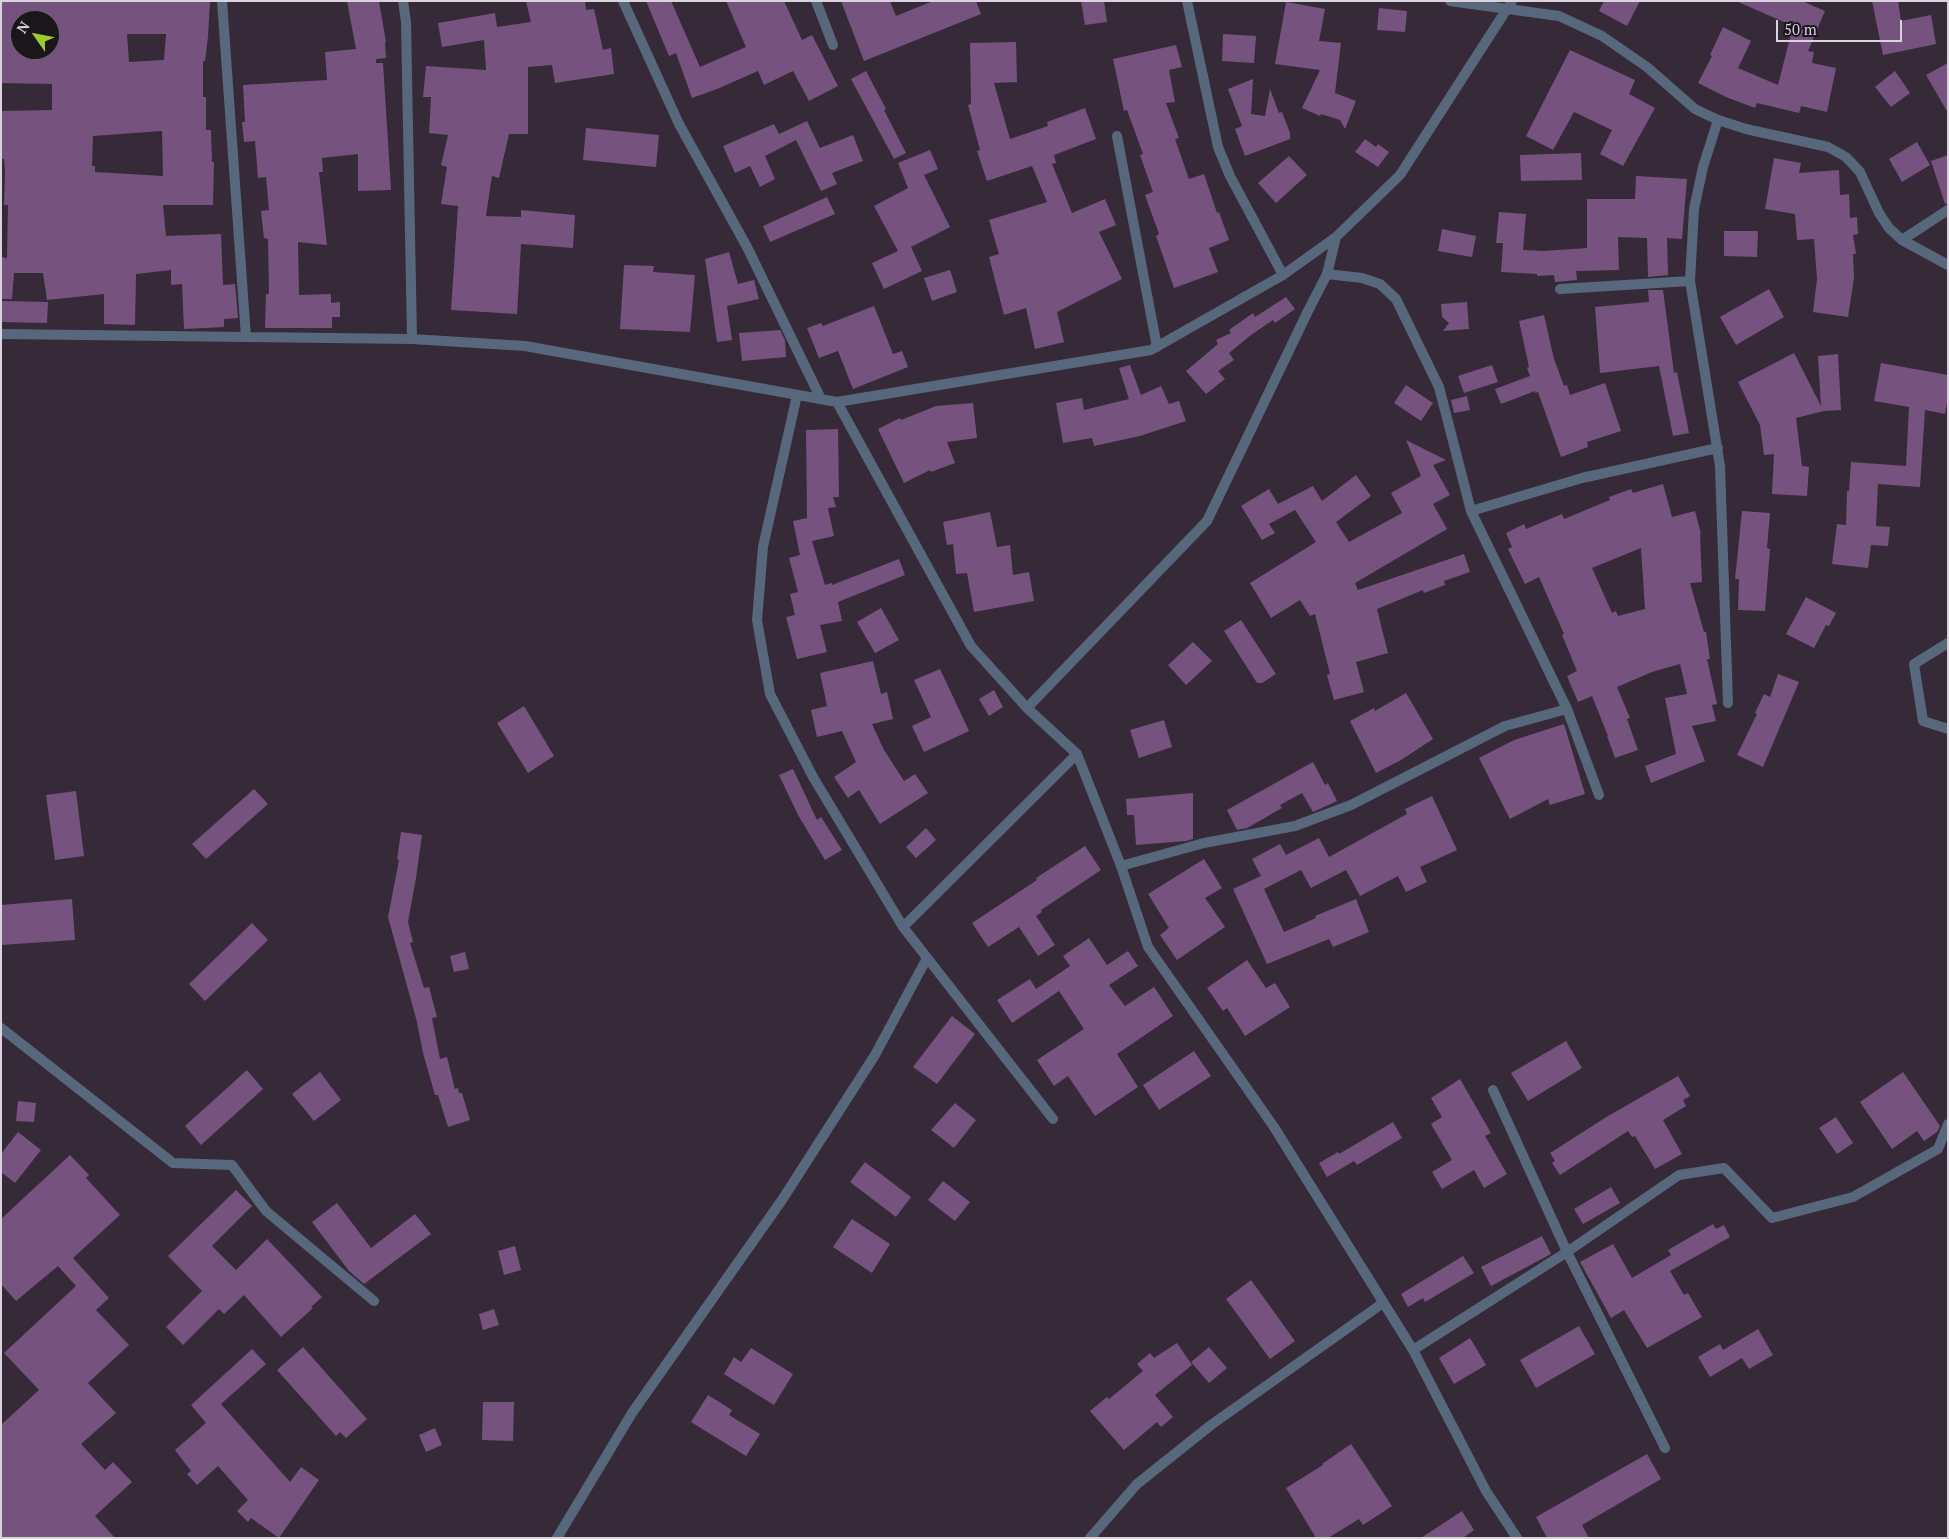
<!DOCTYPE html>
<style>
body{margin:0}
#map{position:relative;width:1949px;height:1539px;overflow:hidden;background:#362a39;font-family:"PT Serif",serif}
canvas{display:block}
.frame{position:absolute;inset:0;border:2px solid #dad2dc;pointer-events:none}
.north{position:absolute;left:10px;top:10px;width:50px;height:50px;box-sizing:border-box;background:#1b151c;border:1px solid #676169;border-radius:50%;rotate:303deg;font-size:14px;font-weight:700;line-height:20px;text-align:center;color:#dad2dc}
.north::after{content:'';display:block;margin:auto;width:18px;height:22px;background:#9fca2d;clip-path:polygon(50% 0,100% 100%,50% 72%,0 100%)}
.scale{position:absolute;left:1776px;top:20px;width:126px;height:22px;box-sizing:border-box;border:2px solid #dad2dc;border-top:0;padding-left:6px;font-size:15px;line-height:18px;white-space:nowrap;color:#dad2dc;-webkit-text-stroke:4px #1b151c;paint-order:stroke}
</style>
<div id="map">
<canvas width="1949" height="1539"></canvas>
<div class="frame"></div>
<div class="north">N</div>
<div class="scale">50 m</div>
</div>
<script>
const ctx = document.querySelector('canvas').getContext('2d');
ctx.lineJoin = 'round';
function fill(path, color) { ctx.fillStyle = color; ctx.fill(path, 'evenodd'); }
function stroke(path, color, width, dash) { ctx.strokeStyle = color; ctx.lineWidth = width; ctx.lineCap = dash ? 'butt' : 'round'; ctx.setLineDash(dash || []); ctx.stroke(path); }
const building = new Path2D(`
 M1,1H210L208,37L205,61H203V97H206V130H211L212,162H214L213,205H163L166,236L221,234L223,285L235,284L238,318L224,319V327L184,329L182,284L171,285V270L136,274L135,325L104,324V294L47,300L43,273H14L12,299H1V257L7,258L8,205H4L5,173L4,159H1L2,111L52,110V84L1,83ZM20,20H50V50H20ZM127,34H166L164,60L129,62ZM162,131L163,176L95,172V166H92L93,136Z
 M347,1H379L386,42H385L386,58L376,59V63H383L391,190L358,191V154L322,158L323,172H319L327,245L298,242L299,295L331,294V303L340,302V317H332V328H265L266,294H269L268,239L264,238L261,211L269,210L266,177L258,178L255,141L244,142L242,122H245L243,85L327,80L325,52L356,49Z
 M526,1H585L586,10L594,9L603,50L611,48L614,74L555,83L552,65L528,67V134H509L499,178L492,176L486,216L521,217V210L575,215L573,248L521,244L517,314L451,310L458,206L441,204L447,167L441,165L448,135L429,133L431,97H423L426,66L486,70L484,40L442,47L438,23L495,13L497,27L531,22Z
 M646,1H671L700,67L746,47L726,1H784L802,40L812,35L838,86L809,101L793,71L764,85L758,71L717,89L692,98L676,53L669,56Z
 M841,1H890L896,16L933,1H976L981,14L864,61Z
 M1081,1H1104L1107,22L1085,25Z
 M1604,1H1640L1627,26L1599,11Z
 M1736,1H1802L1825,11L1808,51L1814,52L1812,63L1836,68L1827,112L1801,106L1799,113L1757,103L1755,108L1726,97L1698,83L1712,56L1710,55L1723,27L1751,41L1738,68L1778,85L1793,26Z
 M1872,1H1898L1901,21L1931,15L1936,44L1883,55Z
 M1286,2L1325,9L1319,41L1341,43L1335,93L1356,101L1345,129L1340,120L1321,114L1320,116L1302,108L1320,70L1275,64Z
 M1379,8L1407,11L1405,32L1377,30Z
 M1223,34L1256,36L1254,63L1222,61Z
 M1016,42L1017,82L994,83L1010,139L1048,126L1047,122L1085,108L1096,139L1054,155L1056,163L1052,164L1072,213L1105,199L1116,225L1099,232L1122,279L1057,312L1064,342L1035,349L1026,308L1004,315L989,257L999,254L989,220L1047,202L1032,166L987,181L977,151L980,150L968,105L971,104L970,43Z
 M1176,45L1182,67L1169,70L1175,102L1166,103L1179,138L1175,139L1189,179L1204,174L1217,213L1219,212L1229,240L1209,248L1218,272L1174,288L1156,236L1159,234L1145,195L1153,192L1140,155L1143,154L1127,110L1124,111L1113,59Z
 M1570,50L1635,80L1629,94L1655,108L1623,166L1600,154L1612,130L1574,112L1553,150L1526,136Z
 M1948,63V113L1926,75Z
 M866,71L886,109L884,110L906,153L894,159L851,79Z
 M1895,71L1910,93L1891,107L1875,87Z
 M1253,79L1251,114L1265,116L1270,89L1279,113L1282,112L1290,133V139L1245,156L1235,129L1242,126L1228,89Z
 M807,121L820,148L853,135L863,161L832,173L837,184L821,191L796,140L765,156L775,179L760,187L750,166L735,173L723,146L774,124L779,134Z
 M586,128L659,135L656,167L583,160Z
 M1365,139L1376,147L1378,144L1389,152L1378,167L1355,152Z
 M1917,142L1930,165L1902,182L1889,159Z
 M930,150L938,169L924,175L950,227L911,247L922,271L884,289L872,263L898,251L874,206L908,188L898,163Z
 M1581,153L1582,180L1521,181L1520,155Z
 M1948,155V203L1945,204L1931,161Z
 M1289,156L1307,175L1276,203L1258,183Z
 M1774,158L1801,163L1799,173L1839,170L1840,195L1849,194L1850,218L1857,217L1858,234L1853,235L1856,254H1853L1854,278L1848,317L1813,312L1817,279L1814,239L1797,240L1795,214L1765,209Z
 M1636,176L1687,179L1682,239L1667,238L1668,275L1648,277L1647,238L1618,237L1619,270L1576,271L1577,280L1555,282L1554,275L1537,276V274L1501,272L1503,243H1496L1499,212L1526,214L1523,250L1544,251L1587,248V199H1635Z
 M827,197L835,214L770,242L763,226Z
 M1442,229L1476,236L1472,257L1438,251Z
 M1724,231H1758L1757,257L1724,256Z
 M729,252L738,284L754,280L759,299L727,306L732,340L717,342L705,259Z
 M624,265L654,266L653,272L695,275L690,332L620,329Z
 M950,270L957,292L932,301L924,278Z
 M1769,289L1784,317L1736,345L1720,317Z
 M1648,290H1663L1674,373L1677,372L1689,433L1673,436L1659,366L1600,373L1595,307L1649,302Z
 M1286,297L1295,309L1275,323L1273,320L1251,335L1229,353L1234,360L1218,371L1225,379L1206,394L1186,371L1218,344L1216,340L1231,333L1229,330L1253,313L1255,317Z
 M1,301L48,302L47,323L1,322Z
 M1467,302L1469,329L1443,331L1449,323L1442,317L1441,304Z
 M874,306L893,354L902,351L908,367L853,389L838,351L819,358L807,328L821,323L823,326Z
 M1544,315L1554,359L1564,386L1567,385L1570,395L1605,383L1621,431L1587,442L1588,447L1561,457L1538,392L1535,393V391L1501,404L1495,389L1530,376L1527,368L1529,367L1519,321Z
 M780,330L785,340L786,357L742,361L739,333Z
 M1794,353L1821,406L1818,356L1838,354L1841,410L1824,411L1796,418L1802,466L1809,467L1807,496L1772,494L1774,454L1764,455L1760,425L1738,382Z
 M1881,363L1948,375V398L1945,414L1925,410L1920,487L1878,484L1876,526L1890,527L1888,546L1871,545L1868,568L1832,564L1837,524L1846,525L1847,491H1849L1851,462L1906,466L1909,407L1874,401Z
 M1130,365L1141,395L1161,386L1169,404L1179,401L1186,421L1140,436L1094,446L1092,438L1063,443L1056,403L1082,398L1084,410L1129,399L1119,368Z
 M1492,365L1498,382L1464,393L1458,376Z
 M1406,385L1433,403L1421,421L1394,403Z
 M1467,396L1470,410L1454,413L1451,400Z
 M973,403L977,438L947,442L955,463L931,472L930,470L904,483L878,429L900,418L901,420L936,406Z
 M838,429L839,497H833L836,507L828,508L834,536L812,541L825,585L832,583V585L899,559L905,575L838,602L842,621L820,625L827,652L797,659L786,617L795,615L790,594L798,592L789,558L800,555L793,521L807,518L806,430Z
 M1406,440L1446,460L1433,465L1450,495L1433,504L1447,529L1355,583L1358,590L1464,554L1470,572L1444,581L1445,585L1424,593L1423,590L1377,609L1388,653L1356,662L1364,692L1334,700L1327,675L1330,674L1315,614L1310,616L1300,600L1271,618L1250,583L1316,542L1295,510L1269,524L1275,533L1262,540L1241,506L1269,489L1278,504L1313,486L1322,501L1356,475L1371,496L1336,522L1349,542L1402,513L1391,493L1421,476Z
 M1663,484L1672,517L1695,511L1701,534H1700L1702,582L1690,583L1704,632H1706L1710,659H1707L1717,704L1712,705L1716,721L1692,726L1705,761L1651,783L1645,766L1676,754L1665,698L1687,694L1680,664L1652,672L1617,687L1630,718L1627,719L1638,750L1615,758L1607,736H1608L1592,696L1578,702L1567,676L1577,671L1562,635L1564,634L1539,577L1525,584L1508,549L1512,547L1506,533L1524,524L1526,529L1562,514L1564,519L1610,500L1609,497L1631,489L1633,493ZM1641,548L1645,609L1618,616L1616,611L1612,613L1592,568Z
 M1742,511L1770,513L1767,548L1770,549L1765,611L1738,610L1739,579H1735Z
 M990,512L997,547L1010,545L1013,575L1029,572L1034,601L974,612L967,573L956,574L953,544L947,545L943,522Z
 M1806,597L1836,613L1829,626L1826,625L1814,648L1786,634Z
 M881,608L899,640L875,653L857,622Z
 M1241,620L1276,674L1262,683H1257L1224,631Z
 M1193,642L1212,661L1186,685L1168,665Z
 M873,661L881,694L887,692L893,719L872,724L884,750L904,781L915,774L928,793L880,824L859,790L848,798L834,777L856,762L842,731L817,737L811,710L827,706L820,673Z
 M940,669L969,731L924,752L912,726L931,717L914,680Z
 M1778,674L1799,682L1763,767L1737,755L1757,714L1755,713L1764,694L1770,697Z
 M994,690L1003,707L989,716L979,699Z
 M1406,693L1433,739L1401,760L1376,773L1350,721L1374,708L1375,711Z
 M524,706L554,756L528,773L497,723Z
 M1164,720L1172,747L1139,758L1130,730Z
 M1564,724L1585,794L1550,805L1548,799L1510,819L1479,758L1514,740Z
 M1313,762L1325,785L1328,783L1337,801L1313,812L1302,793L1280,805L1282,808L1247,828L1237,830L1227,810Z
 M793,769L817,820L821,817L842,850L825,860L798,815L779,775Z
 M254,789L268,804L206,859L192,844Z
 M76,791L84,856L55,860L46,795Z
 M1193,793V839L1186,841L1136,845L1134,815H1127L1126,799Z
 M1432,796L1457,850L1420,867L1427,882L1406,892L1398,876L1360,896L1346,870L1311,888L1301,870L1264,889L1284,932L1316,918L1315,916L1356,899L1369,932L1333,947L1329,939L1267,964L1233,889L1261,876L1252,859L1280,844L1286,855L1319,838L1329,857L1407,814L1405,809Z
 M926,828L936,840L916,858L906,847Z
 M401,832L422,835L416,878L408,922L413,942L410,943L424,988L429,987L437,1017L432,1018L440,1059L447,1057L455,1089L458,1088L459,1093H462L470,1120L448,1127L438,1095H435L423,1053L417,1022L388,917L399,860L397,859Z
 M1085,846L1101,870L1041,910L1042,912L1036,916L1055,945L1038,956L1019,927L988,947L972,923L1037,880L1036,878Z
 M1204,859L1222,888L1205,898L1225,927L1177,960L1160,935L1169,928L1148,894Z
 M72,899L75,940L1,945V905Z
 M252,923L268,940L205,1001L189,984Z
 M1089,938L1107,965L1128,951L1138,966L1109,985L1125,1006L1154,987L1173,1016L1117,1054L1138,1087L1095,1116L1068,1076L1054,1086L1037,1060L1084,1029L1059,991L1012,1023L997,1000L1030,979L1036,989L1070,966L1063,956Z
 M465,952L469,969L454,972L450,956Z
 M1247,960L1266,988L1275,983L1290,1007L1245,1036L1227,1008L1223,1011L1207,988Z
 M952,1016L975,1034L937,1084L913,1067Z
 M1566,1041L1582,1068L1528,1101L1511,1073Z
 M1194,1051L1211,1076L1159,1110L1143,1085Z
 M247,1070L263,1089L201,1145L185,1126Z
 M320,1072L341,1100L314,1121L292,1094Z
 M1903,1072L1940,1126L1937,1132L1924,1141L1917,1131L1892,1149L1860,1102Z
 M1678,1076L1690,1096L1683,1100L1686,1106L1663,1120L1682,1154L1655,1169L1635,1136L1632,1137L1628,1131L1560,1175L1552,1163L1555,1161L1550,1153L1608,1116Z
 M1460,1079L1491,1133L1485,1136L1507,1174L1484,1188L1474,1170L1442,1189L1432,1172L1452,1160L1431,1124L1442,1117L1431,1098Z
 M18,1101L36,1103L34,1122L16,1121Z
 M955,1103L976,1120L954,1148L931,1130Z
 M1836,1117L1853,1143L1837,1154L1819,1128Z
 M1393,1122L1402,1138L1357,1165L1354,1161L1327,1177L1319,1163L1338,1152L1339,1154Z
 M18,1132L41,1150L15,1183L1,1172V1154Z
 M70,1155L89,1175L86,1178L120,1215L73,1258L109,1298L96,1310L129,1345L88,1383L116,1413L81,1444L105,1470L113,1462L132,1482L95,1516L115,1538H1V1425L39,1390L4,1353L76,1286L58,1266L16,1301L1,1284V1219Z
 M865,1162L911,1197L896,1217L850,1182Z
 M943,1181L970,1202L955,1221L928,1200Z
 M1611,1187L1620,1203L1583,1224L1574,1209Z
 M236,1190L252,1206L212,1246L236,1270L267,1239L322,1297L311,1307L313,1308L281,1337L244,1295L224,1314L219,1309L183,1345L166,1327L202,1291L168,1256Z
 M337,1203L371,1248L415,1214L431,1234L364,1284L349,1271L312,1222Z
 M852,1219L890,1244L872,1273L833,1247Z
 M1713,1224L1716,1229L1724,1225L1730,1237L1670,1271L1684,1295L1688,1293L1702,1317L1647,1348L1624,1310L1611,1318L1580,1262L1613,1244L1632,1278L1671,1255L1668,1250Z
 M1542,1236L1551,1254L1491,1286L1481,1267Z
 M515,1246L521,1270L504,1275L498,1251Z
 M1463,1256L1474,1273L1425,1302L1423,1298L1408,1307L1401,1294Z
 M1251,1280L1295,1341L1270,1359L1226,1299Z
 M494,1309L499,1325L483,1330L479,1314Z
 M1579,1326L1595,1354L1536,1388L1520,1360Z
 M1758,1329L1773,1355L1749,1369L1742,1358L1710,1377L1698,1357L1720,1344L1723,1350Z
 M1470,1338L1486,1365L1454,1384L1439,1358Z
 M1177,1343L1192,1365L1155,1395L1173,1417L1161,1427L1157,1422L1124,1450L1090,1411L1107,1397L1109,1399L1143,1371L1137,1364L1150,1353L1154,1358Z
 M303,1347L367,1419L346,1438L340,1432L336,1436L277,1370Z
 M1209,1347L1227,1368L1209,1383L1191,1362Z
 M751,1348L793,1374L774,1405L724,1374L734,1357L741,1362Z
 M252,1349L266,1364L221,1404L290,1482L301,1467L319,1480L279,1538L251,1518L248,1522L237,1511L248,1500L218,1466L197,1485L187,1474L191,1471L175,1450L206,1423L191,1405Z
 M708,1395L732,1410L729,1415L760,1434L746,1456L691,1422Z
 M483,1402H514L513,1441L482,1440Z
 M435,1428L442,1445L426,1452L419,1435Z
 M1351,1444L1392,1506L1363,1525L1359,1519L1328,1538H1316L1286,1488L1323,1465L1322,1464Z
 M1647,1454L1661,1479L1582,1525L1589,1538H1547L1536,1517Z
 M1462,1511L1474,1530L1463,1538H1421Z`);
const street = new Path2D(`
 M222,1L246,337
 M403,1L406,22L412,339
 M623,1L679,124L747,247L821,399
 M816,1L833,45
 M1187,1L1218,147L1230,176L1283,275
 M1450,1L1559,16L1602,36L1647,67L1695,109L1718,120L1746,129L1828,147L1846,157L1860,172L1879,213L1889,228L1902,240L1948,265
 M1718,120L1703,167L1694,209L1690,281L1720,466L1728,703
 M1117,136L1157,347
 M1902,240L1948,210
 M1327,274L1362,278L1380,284L1396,299L1439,387L1471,511L1567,709L1599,795
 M1560,289L1690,281
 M1,334L412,339L525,346L837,402L1151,350L1283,275L1336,237L1400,175L1512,1
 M797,395L763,547L757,620L770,694L813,777L903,927L1053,1119
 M837,402L971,646L1027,708L1077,754L1121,866L1148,947L1274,1127L1413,1350
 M1471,511L1582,478L1718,448
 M1948,643L1914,664L1923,721L1948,729
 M1027,708L1207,521L1308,311L1327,274L1336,237
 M1121,866L1204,843L1295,826L1351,805L1505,726L1567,709
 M903,927L1077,754
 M1,1028L173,1163L232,1165L266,1211L374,1301
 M1493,1090L1567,1252L1665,1448
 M557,1538L632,1413L782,1200L875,1055L927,958
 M1090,1538L1137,1484L1211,1425L1383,1303
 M1517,1538L1486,1491L1413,1350L1567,1252L1679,1175L1724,1168L1772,1218L1853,1197L1938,1149L1948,1124`);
fill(building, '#76527f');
stroke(street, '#58687c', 10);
</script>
